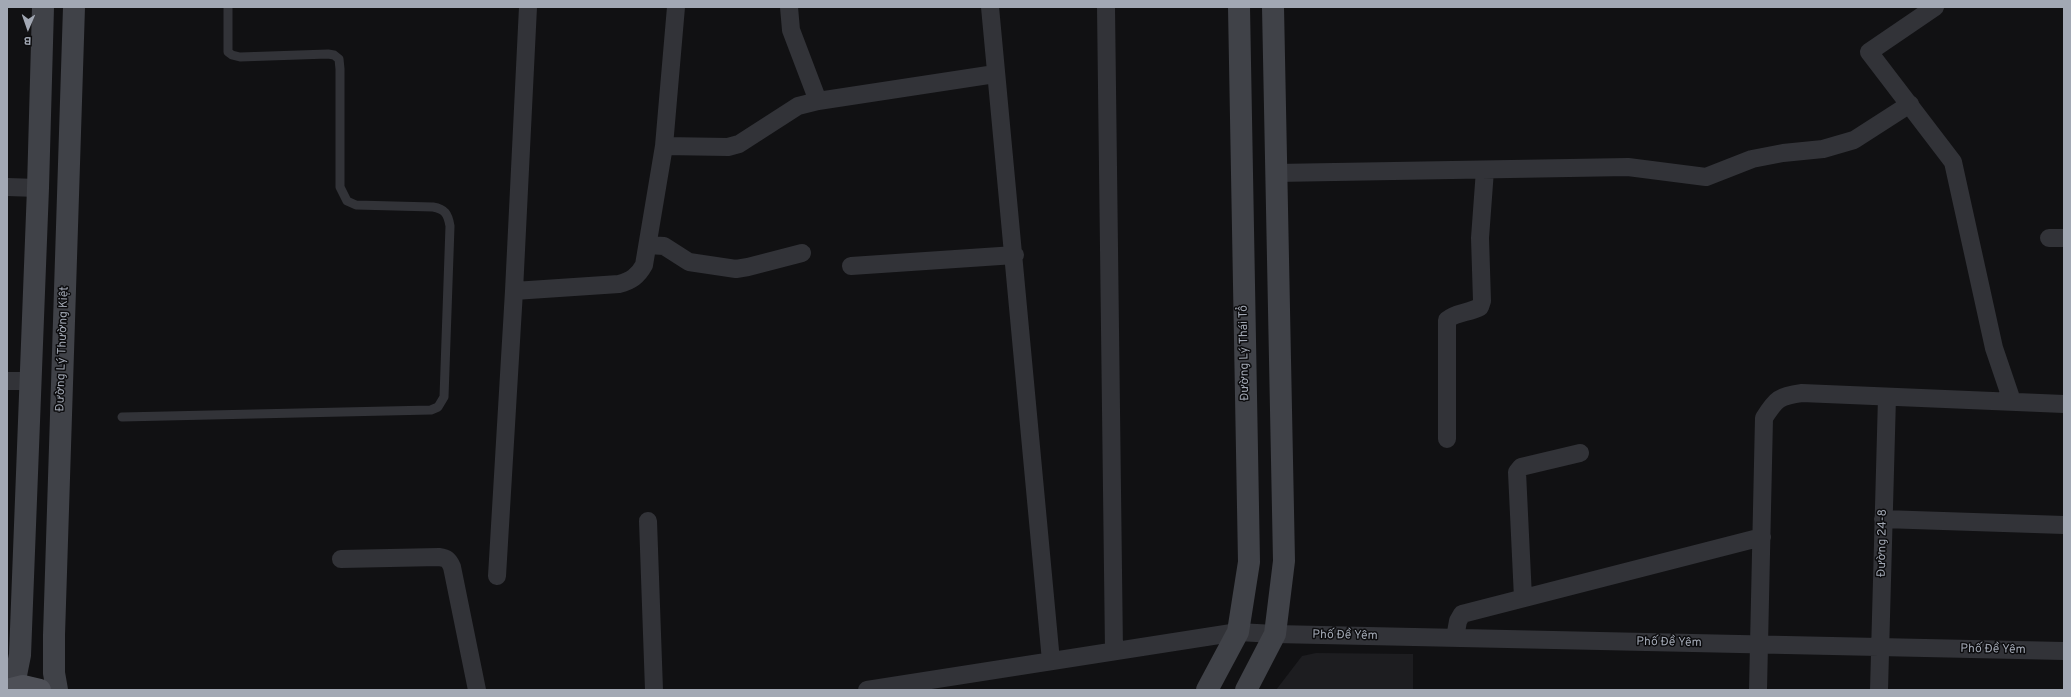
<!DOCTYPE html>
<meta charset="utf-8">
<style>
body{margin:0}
#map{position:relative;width:2071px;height:697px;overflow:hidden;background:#111113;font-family:Overpass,sans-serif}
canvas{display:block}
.frame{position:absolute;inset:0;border:8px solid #a2a8b4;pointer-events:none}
.north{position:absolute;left:8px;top:8px;width:40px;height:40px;-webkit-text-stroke:3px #0c0c0e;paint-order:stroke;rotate:182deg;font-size:11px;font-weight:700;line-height:16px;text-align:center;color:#a2a8b4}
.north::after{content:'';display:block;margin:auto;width:14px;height:18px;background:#a2a8b4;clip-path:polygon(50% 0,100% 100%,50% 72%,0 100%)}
</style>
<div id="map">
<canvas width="2071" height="697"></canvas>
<div class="frame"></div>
<div class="north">B</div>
</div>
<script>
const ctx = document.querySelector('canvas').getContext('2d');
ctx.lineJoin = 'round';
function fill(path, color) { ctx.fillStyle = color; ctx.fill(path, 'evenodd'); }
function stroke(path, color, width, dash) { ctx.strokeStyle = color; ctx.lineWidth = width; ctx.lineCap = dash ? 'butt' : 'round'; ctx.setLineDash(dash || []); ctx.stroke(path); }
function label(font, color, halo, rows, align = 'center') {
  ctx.font = font + ' Overpass,sans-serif'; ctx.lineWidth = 3; ctx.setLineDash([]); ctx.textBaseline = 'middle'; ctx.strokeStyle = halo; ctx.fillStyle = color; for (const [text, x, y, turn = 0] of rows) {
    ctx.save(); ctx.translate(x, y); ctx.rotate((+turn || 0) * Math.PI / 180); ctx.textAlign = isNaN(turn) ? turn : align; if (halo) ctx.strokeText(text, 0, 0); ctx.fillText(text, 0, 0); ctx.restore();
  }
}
const built = new Path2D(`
 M1316,653L1413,654V690H1276L1302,656Z`);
const lane = new Path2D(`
 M122,417L431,410L438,407L444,397L450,226C448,214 445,209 433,207L356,205L347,201L340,187V69L339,59L334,55L328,54L240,57L232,55L228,52V7`);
const street = new Path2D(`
 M789,7L791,30L818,101
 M990,7L1051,661
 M1106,7L1114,651
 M1935,7L1869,52L1953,162L1994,348L2012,401
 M664,146L728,147L739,144L798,106L818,101L995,74
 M1276,173L1628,167L1706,177L1752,159L1783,153L1823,149L1854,140L1910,104
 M7,187L38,188
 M2049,238H2064
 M648,245L664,246L689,262L736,269L748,267L802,253
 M851,266L1015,255
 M514,291L619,284C631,281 638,276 644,265L664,146L676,7
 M7,381H31
 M1447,439V320C1456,312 1469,313 1480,307L1482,301L1480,238L1485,170
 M1883,519L2064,525
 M648,521L654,690
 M341,559L439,557C447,558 449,560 452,567L477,690
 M497,576L514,291L528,7
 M1523,598L1517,472L1521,467L1580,453
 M1455,638L1458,621L1462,614L1762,537
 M867,690L1238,632L1275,634L2064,651
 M1758,690L1764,418C1776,399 1779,396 1802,393L2064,404
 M1879,690L1887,397`);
const secondary = new Path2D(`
 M7,686L16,675L20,655L38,188L43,7
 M57,690L54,673V635L74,7
 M1207,690L1238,632L1249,562L1239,7
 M1246,690L1275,634L1284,561L1273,7`);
const primary = new Path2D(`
 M7,690L23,686L40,690`);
const streetNames = [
 ["Đường Lý Thường Kiệt",63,349,-88],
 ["Đường Lý Thái Tổ",1245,353,-91],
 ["Đường 24-8",1883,543,-89],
 ["Phố Đề Yêm",1345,636,1],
 ["Phố Đề Yêm",1669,643,1],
 ["Phố Đề Yêm",1993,650,1]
];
fill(built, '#1d1d20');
stroke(lane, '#323338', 9);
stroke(street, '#323338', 18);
stroke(secondary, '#404248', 22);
stroke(primary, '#4e5057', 22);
label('12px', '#a2a8b4', '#0c0c0e', streetNames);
</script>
